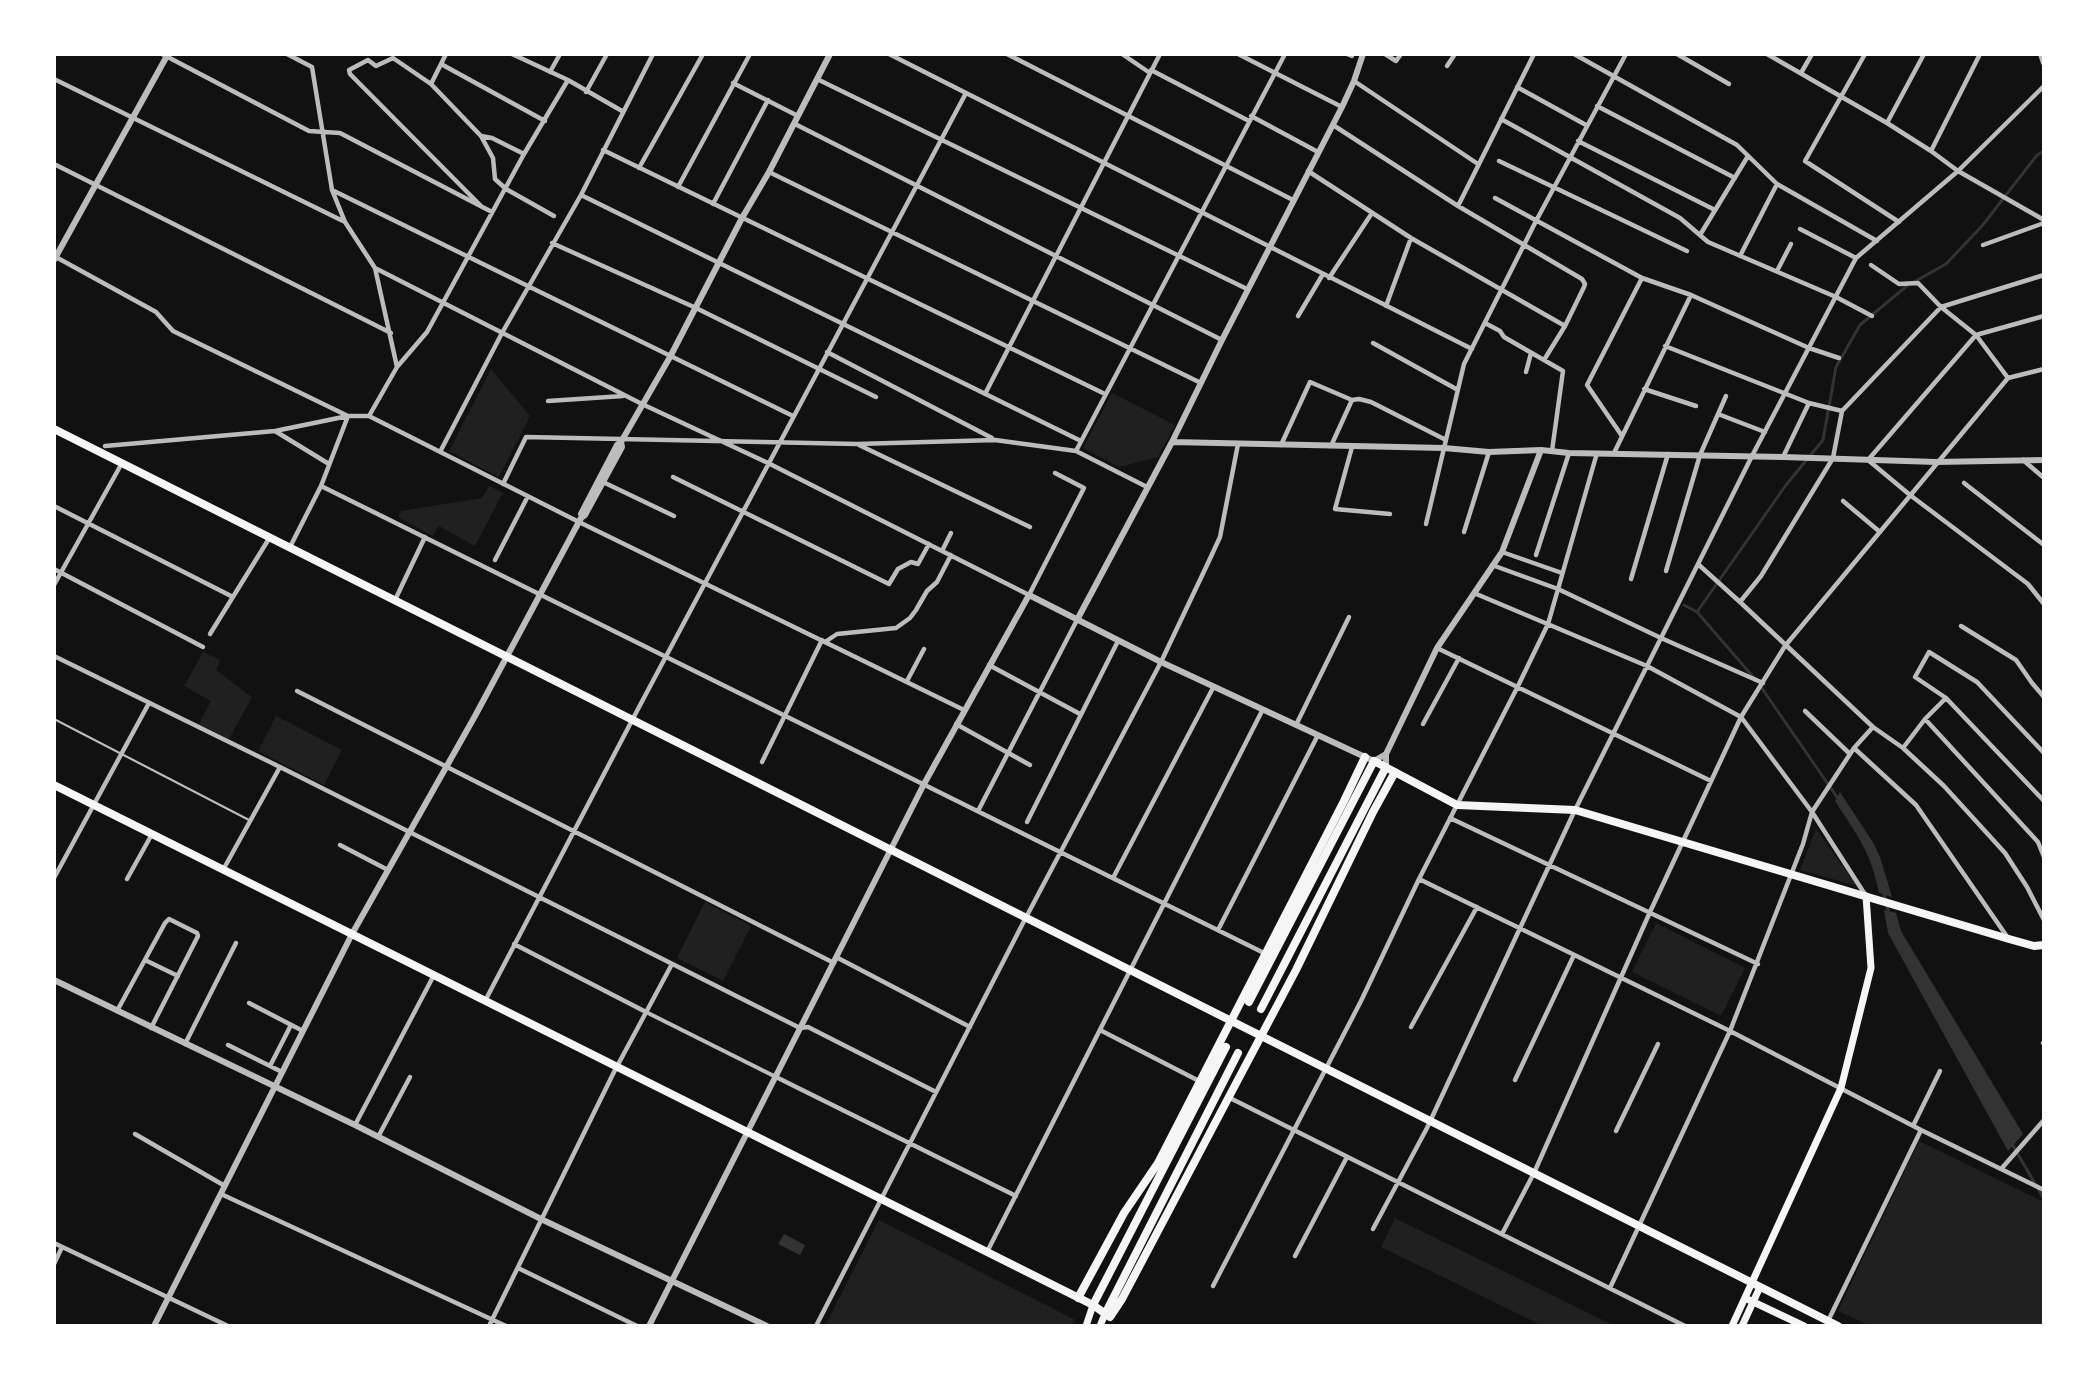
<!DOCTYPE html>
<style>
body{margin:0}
#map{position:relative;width:2098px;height:1380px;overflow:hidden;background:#111;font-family:"Open Sans",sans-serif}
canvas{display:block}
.frame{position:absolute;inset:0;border:56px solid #fff;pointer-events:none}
</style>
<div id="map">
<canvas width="2098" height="1380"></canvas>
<div class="frame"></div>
</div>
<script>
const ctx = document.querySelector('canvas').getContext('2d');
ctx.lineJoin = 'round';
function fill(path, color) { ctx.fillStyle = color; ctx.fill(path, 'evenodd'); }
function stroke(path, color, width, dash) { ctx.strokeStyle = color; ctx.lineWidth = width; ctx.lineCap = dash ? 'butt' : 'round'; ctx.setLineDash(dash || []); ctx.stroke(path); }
const green = new Path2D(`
 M491,369L530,416L499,477L449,451Z
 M1112,393L1175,425L1158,457L1119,467L1083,448Z
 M489,486L503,493L475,546L439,526L433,536L398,517L401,511L482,498Z
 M203,652L220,660L216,670L252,697L229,739L199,724L211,701L184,686Z
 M276,716L342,750L324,785L258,751Z
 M1816,829L1857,886L1800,870Z
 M705,902L751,926L723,981L677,958Z
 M1656,923L1745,968L1721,1016L1632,972Z
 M1919,1141L2042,1201L2044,1204V1326H1870L1838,1311Z
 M1395,1218L1615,1326H1543L1381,1247Z
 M879,1220L1075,1320L1072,1326H825Z`);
const water = new Path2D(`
 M1840,792L1874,844L1880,857L1892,897L1879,893C1871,852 1857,835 1835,801Z
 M1884,910L1896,913L1901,931L2023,1134L2008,1151L1888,933Z
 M784,1234L805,1245L800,1255L778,1244Z`);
const stream = new Path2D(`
 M1914,282L1946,264L1982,226L2037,155L2044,151
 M1684,605L1697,612L1755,679
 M1697,612L1786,485L1823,440L1836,367L1860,325L1908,285
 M1761,687L1839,800
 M1883,891L1889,914
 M2012,1144L2044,1199`);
const service = new Path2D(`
 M54,719L249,820`);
const pedestrian = new Path2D(`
 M646,1012L776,1077`);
const minor = new Path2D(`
 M162,54L309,131L340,133L492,212
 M287,54L312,67L332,190L345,222L375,268L397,367L369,416
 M512,54L568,80L622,111
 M889,54L1472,349
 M1007,54L1293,200
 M1122,54L1150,73
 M1238,54L1342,107
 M1347,54L1352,56
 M1385,54L1396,61L1401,54
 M1574,54L1737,145L1777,184L1877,241
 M1677,54L1729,84
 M1767,54L1887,123L1931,151L1958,171L2044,220
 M1865,54L1805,161L1899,222
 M441,64L545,121
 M1447,66L1455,54
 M1151,70L1249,121
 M550,72L560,54
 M1801,73L1812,54
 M54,79L345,222
 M817,79L1247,289
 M1354,81L1478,164
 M733,83L798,116
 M431,84L446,54
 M1517,87L1586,125
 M586,92L607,54
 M1597,106L1735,178
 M1251,116L1318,152
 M1501,119L1680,218L1708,242L1836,297L1872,316
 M1887,123L1924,54
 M795,124L1222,340
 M1333,125L1458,206L1582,279L1585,284L1584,287L1565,326L1544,360
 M481,136L492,138L524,154
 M1578,141L1715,210
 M603,150L1105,394
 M1931,151L1980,54
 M1499,161L1687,251
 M54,164L391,333
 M639,168L703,54
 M1308,171L1411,238L1565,326
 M769,172L1201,383
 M678,187L750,54
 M332,190L793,416
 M581,195L1081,441
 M1495,198L1642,278L1691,295L1809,348L1839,358
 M713,204L768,100
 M481,206L350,74L349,70L368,60L376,66L393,58L431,84L481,136L493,158L495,179L506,189L554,216
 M1458,206L1534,54
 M1800,229L1856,258
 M1700,235L1748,156
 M552,243L696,308L876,397
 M1983,245L2044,223
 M54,256L156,312L173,331L348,416H369L579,522L964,710
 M1740,256L1777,184
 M1871,265L1899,284L1918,283L1941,307L1976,335L2008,378
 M375,268L642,404L768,463L1029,595L1084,488L1055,473
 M1777,271L1791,244
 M1329,278L1372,213
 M1386,306L1411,238
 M1298,316L1323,274
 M2044,316L1976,335L1868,460L1910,495L2028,584L2044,604
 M1485,323L1500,331L1504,337L1563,371L1552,451
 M1373,343L1458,390
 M1665,346L1809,403
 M827,352L992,438
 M397,367L427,332L524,154L568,80
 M1526,372L1531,353
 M1644,389L1696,406
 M985,394L1160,54
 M548,401L623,396
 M1718,414L1765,432
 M275,431L329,464
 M1622,436L1587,385L1642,278
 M859,445L1030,527
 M1281,445L1310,382L1352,400L1359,399L1371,402L1446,440
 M105,446L275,431L348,416
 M1331,446L1352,400
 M1352,447L1335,509L1390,514
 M1076,451L1285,54
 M440,452L502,333L581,195L653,54
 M1614,453L1691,295
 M1783,457L1809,403L1842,411L1941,307L2044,275
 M2023,460L2044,478
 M673,477L889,584L898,569L911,562L918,564L929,544
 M603,482L674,516
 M1964,483L2044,545
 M503,484L526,437L857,444L995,440L1076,451L1147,487
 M321,486L1266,954
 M1843,501L1880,532
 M54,506L233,597
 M1426,524L1464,364L1536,221L1626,54
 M1464,532L1489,452
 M290,547L321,486L348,416
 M942,551L951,533
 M1502,552L1562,573
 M1536,555L1569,453
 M495,560L528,496
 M1492,565L1558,589L1661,638L1763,683
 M54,569L203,647
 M1666,571L1700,455L1726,396
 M1631,579L1668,454
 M54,585L122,463
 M1474,593L1647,666L1741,717L1812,812L1866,896
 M395,600L425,537
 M1740,602L1761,576L1833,458L1842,411
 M1961,626L2016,660L2032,683L2044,697
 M210,634L270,537
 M825,642L837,634L896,628L910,618L916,610L927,591L937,582L951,555
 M1437,648L1711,781
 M54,656L280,767L800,1028L808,1027L936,1092
 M989,665L1080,714
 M907,681L924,649
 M297,691L834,963
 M1805,711L1850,754
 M1925,719L2038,842L2044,857
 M956,724L1030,765
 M1423,724L1459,658
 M1296,725L1349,617
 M1873,727L1903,748L1944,786L2005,853L2027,887L2044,920
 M1854,748L1916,805L2008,938
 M1903,748L1925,719L1946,698
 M2044,753L1977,682L1929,652L1915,677L1946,698L2044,801
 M762,762L822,640
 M978,811L1077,620
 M1450,818L1758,964
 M1027,822L1118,641
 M340,845L388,870
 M223,870L280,767
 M54,878L149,703
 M1113,878L1214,686
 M127,879L152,834
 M1419,879L1730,1031L1921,1130L2044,1190
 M1218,930L1318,735
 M514,944L646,1012
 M836,957L970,1027
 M145,960L178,976
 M485,1001L638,709L966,93
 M249,1003L303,1031
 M117,1011L165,923L169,919L197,933L198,936L151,1028
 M1411,1027L1477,907
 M1100,1030L1199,1081
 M2043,1043L2044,1044
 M185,1044L236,943
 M228,1045L282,1072
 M270,1066L291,1025
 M776,1077L1016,1196
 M1515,1080L1574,955
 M1228,1097L1685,1326
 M355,1125L434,975
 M1913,1126L1940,1071
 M1616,1131L1658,1044
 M135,1134L225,1186
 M378,1137L410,1077
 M2002,1168L2044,1120
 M221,1194L506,1326
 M1373,1229L1427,1128L1575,810L1752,456L1856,258L1958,171L2044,86
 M1502,1234L1534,1173L1650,912L1741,717L1785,646L2008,378L2044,369
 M54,1243L228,1326
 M987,1252L1263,709
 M1295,1256L1347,1157
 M54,1264L62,1247
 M518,1268L637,1326
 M1213,1286L1361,1001L1419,879L1518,686L1548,624L1597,453
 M1610,1288L1730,1031L1803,844L1812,812L1854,748L1873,727L1740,602L1699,565
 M1828,1321L1921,1130
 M489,1326L614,1072L672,964
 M816,1326L1022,925L1161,662L1208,563L1220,537L1238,444`);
const tertiary = new Path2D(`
 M2041,54L2044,63
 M54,260L168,54
 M1172,442L1444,448L1489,452L1541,450L1569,453L1783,457L1936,462L2044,460
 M581,514L617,445L621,442L670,357L742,218L769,172L830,54
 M1077,620L1172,442L1222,340L1342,107L1354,81L1363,54
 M1386,767V754L1437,648L1502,552L1541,450
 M54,980L355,1125L543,1220L767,1326
 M154,1326L352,934L475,716L581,518L585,515L622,447L621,442
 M649,1326L924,784L1029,595L1161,662L1365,757L1374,761L1386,754`);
const secondary = new Path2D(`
 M1745,1298L1804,1326
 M1086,1326L1093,1305
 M1100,1326L1105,1314
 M1732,1326L1841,1088L1871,968L1866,896
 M1742,1326L1760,1287`);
const primary = new Path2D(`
 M54,429L1838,1326
 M54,785L1093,1305L1110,1317L1122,1299L1296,970L1373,812L1395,772
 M1249,1002L1374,761L1457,805L1575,810L2009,939L2034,946L2044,945
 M1261,1009L1386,767
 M1078,1298L1124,1213L1158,1163L1344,801L1365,757
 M1093,1305L1226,1047
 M1105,1314L1238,1053`);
fill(green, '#202020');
fill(water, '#333');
stroke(stream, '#333', 3);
stroke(service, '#bcbcbc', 2);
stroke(pedestrian, '#bcbcbc', 4);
stroke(minor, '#bcbcbc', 4.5);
stroke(tertiary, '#bcbcbc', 6);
stroke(secondary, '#f5f5f5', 7);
stroke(primary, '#f5f5f5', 8);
</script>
